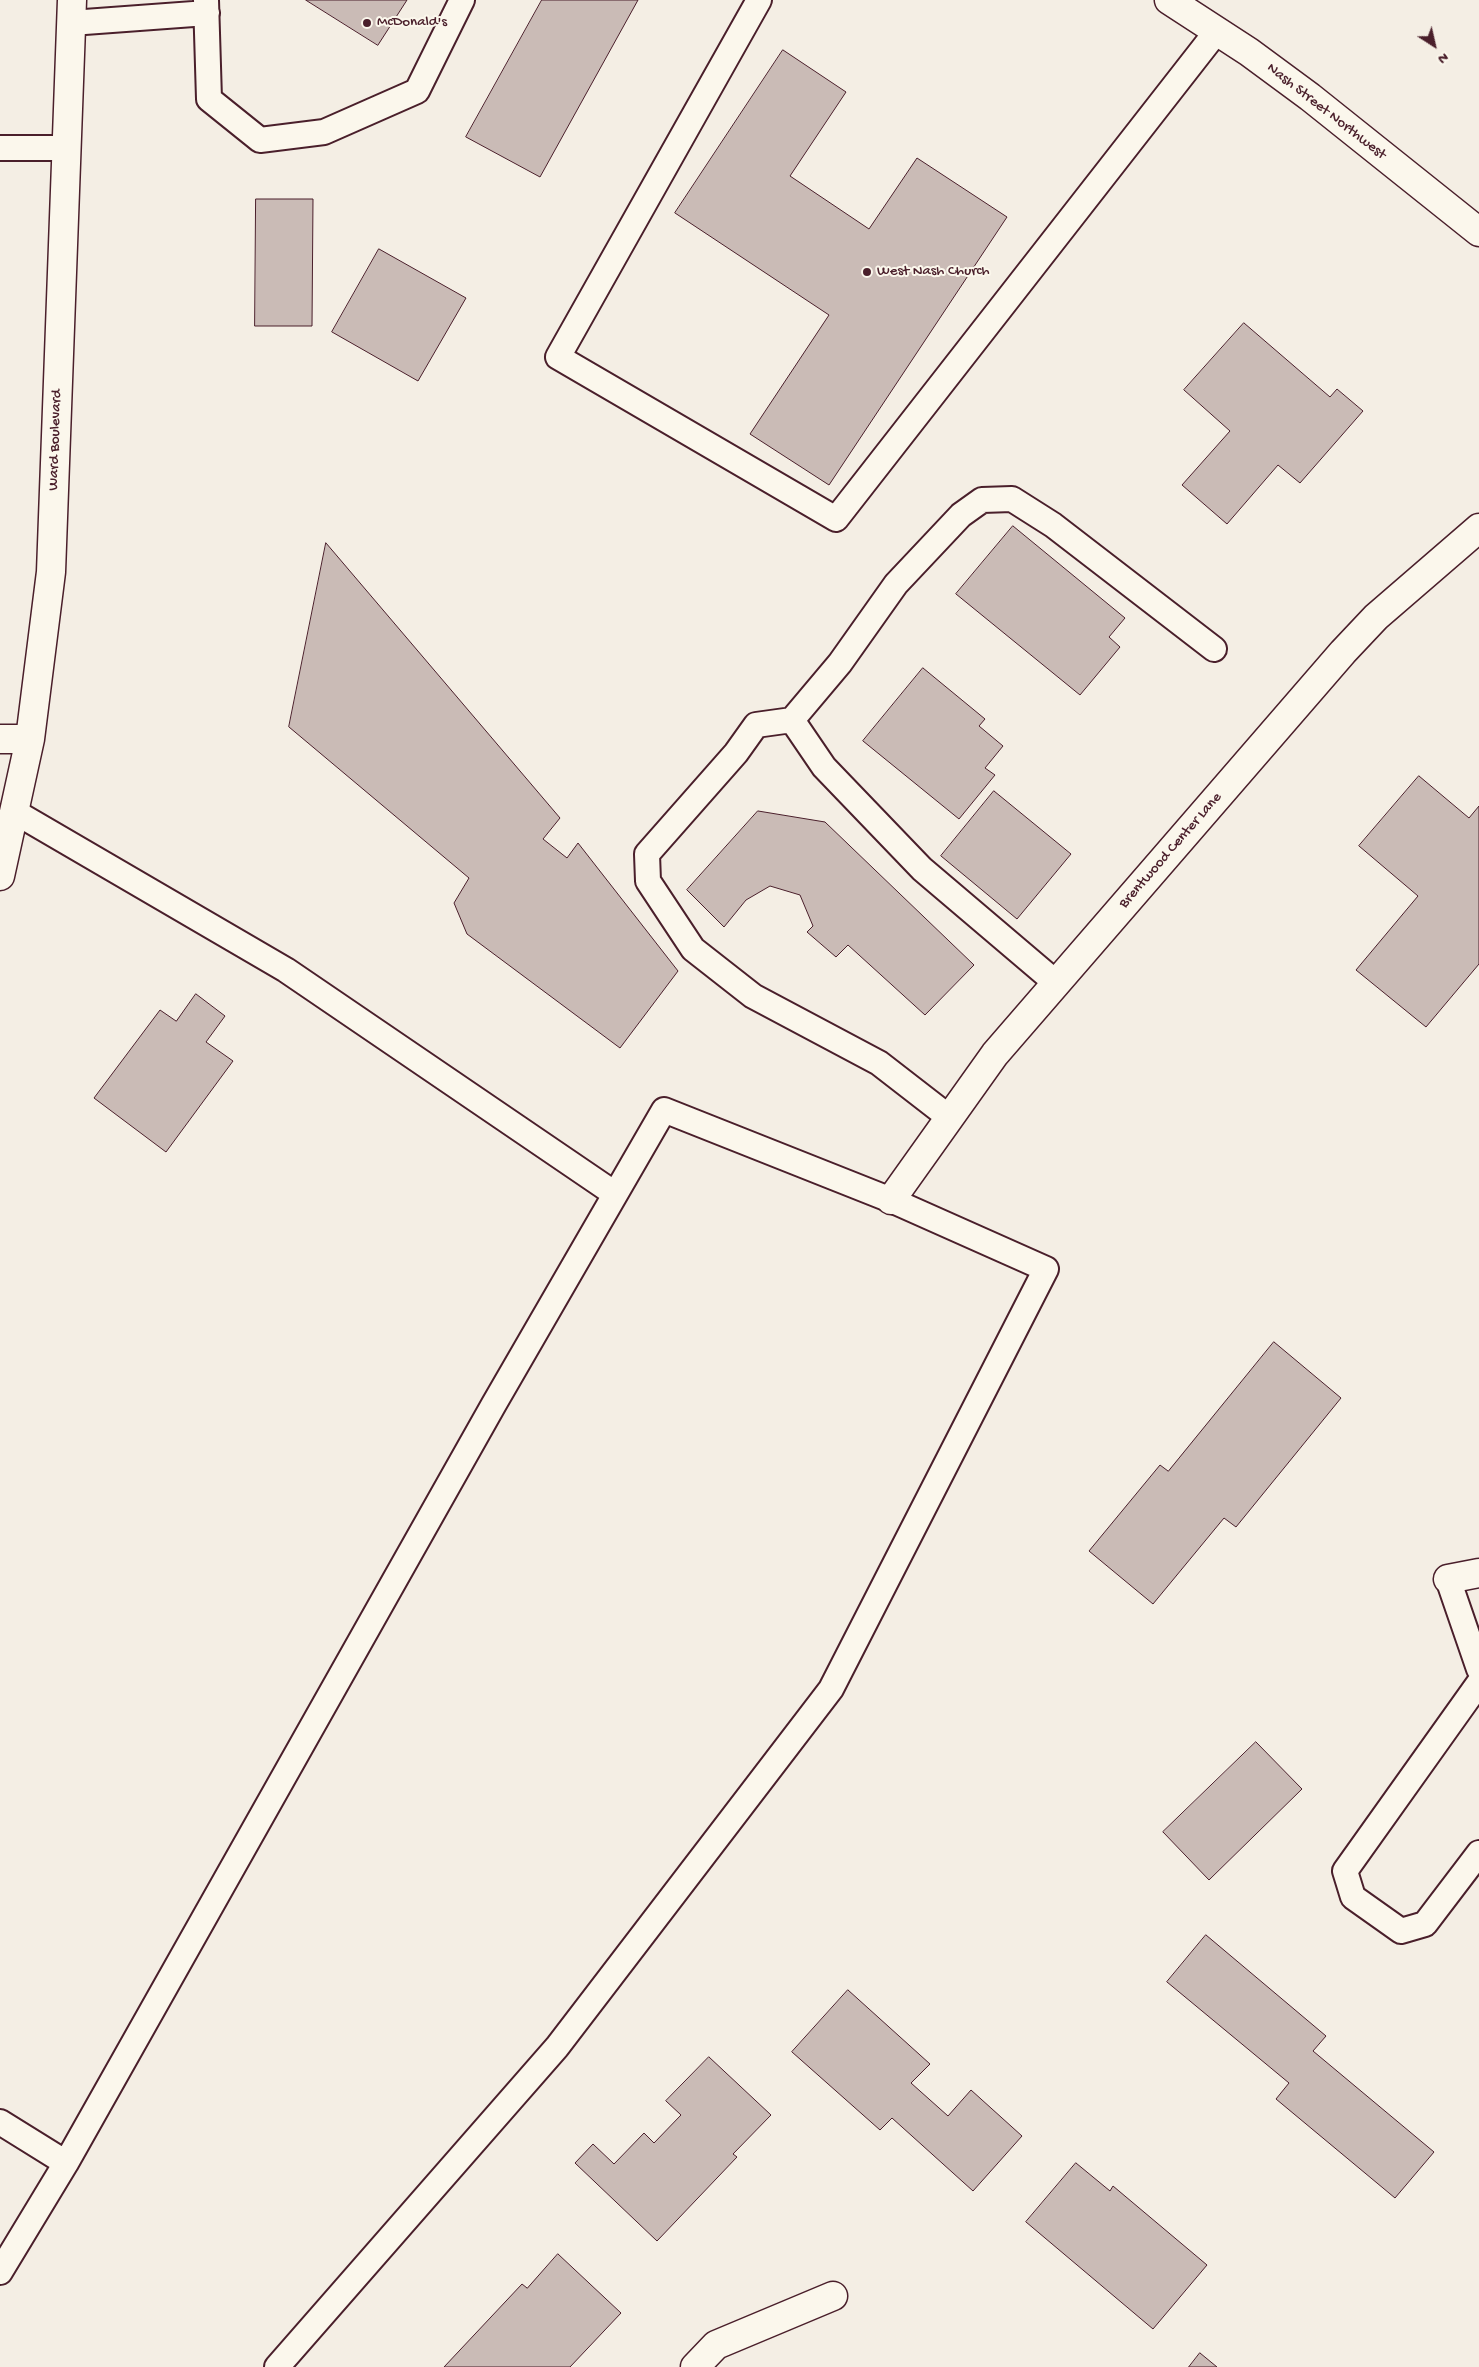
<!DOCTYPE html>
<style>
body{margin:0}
#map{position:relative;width:1479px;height:2367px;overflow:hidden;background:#f4eee4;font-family:"Gochi Hand",sans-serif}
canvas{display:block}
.north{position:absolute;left:1409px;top:20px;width:50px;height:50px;-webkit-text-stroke:4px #fbf7ec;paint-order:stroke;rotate:145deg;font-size:14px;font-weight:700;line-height:20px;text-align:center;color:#4a1f2b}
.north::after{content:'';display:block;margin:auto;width:18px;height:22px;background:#4a1f2b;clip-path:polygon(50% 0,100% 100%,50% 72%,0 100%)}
</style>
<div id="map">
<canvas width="1479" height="2367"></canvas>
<div class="north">N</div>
</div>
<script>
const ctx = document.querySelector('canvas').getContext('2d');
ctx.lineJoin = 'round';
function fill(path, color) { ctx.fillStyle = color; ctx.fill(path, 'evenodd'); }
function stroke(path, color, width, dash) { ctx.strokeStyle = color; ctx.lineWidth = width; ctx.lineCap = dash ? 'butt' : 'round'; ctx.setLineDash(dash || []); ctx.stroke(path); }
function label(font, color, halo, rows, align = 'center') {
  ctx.font = font + ' "Gochi Hand",sans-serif'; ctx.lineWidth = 4; ctx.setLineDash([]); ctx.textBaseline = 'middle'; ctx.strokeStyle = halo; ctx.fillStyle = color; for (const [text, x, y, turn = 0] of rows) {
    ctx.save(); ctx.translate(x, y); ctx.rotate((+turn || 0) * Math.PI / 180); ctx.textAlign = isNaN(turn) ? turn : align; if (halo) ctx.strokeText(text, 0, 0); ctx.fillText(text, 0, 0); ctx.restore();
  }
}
const building = new Path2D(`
 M306,0H407L378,45Z
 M542,0H638L540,177L466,137Z
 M783,50L846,92L790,176L869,229L917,158L1007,217L829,485L750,434L829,315L675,213Z
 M256,199H313L312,326H255Z
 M379,249L466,298L418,381L332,332Z
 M1244,323L1330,397L1337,389L1363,411L1300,483L1278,465L1227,524L1182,485L1230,431L1184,390Z
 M1013,526L1125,618L1109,637L1120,647L1080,695L956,594Z
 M326,543L560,818L543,839L567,858L578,843L678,971L620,1048L467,934L454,903L469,878L289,727Z
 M923,668L985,719L979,726L1003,746L985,768L995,775L959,819L863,741Z
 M1419,776L1469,818L1479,806V964L1426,1027L1356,970L1418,896L1359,846Z
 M994,791L1071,854L1017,919L941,856Z
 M758,811L825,822L974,965L925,1015L848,945L836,957L807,932L813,926L800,895L770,886L746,900L724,927L687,890Z
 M196,994L225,1016L206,1042L233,1061L166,1152L94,1098L160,1010L176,1021Z
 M1274,1342L1341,1398L1236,1527L1224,1518L1153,1604L1089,1551L1160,1465L1168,1471Z
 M1256,1742L1302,1789L1209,1880L1163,1832Z
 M1206,1935L1326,2036L1313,2051L1434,2152L1395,2198L1276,2099L1289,2083L1167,1982Z
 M848,1990L930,2064L911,2083L948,2116L971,2090L1022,2136L973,2191L892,2118L880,2130L792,2052Z
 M709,2057L771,2115L733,2154L737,2157L657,2241L575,2163L593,2144L614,2164L644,2133L654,2143L681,2115L666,2101Z
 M1076,2163L1110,2191L1113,2186L1207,2265L1153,2329L1026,2222Z
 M558,2254L621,2313L570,2367H444L522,2284L527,2288Z
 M1200,2353L1217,2367H1189Z`);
const lane = new Path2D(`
 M206,0L209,99L260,140L324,132L417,91L462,0
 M759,0L558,357L836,519L1217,31
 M71,23L207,13
 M0,148H66
 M792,720L756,725L736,753L647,854L648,881L693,949L753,996L879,1063L950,1118
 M15,812L286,970L615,1194
 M1055,982L922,869L824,767L792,720L840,663L896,584L961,515L982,500L1012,499L1053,525L1214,649
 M1448,1579L1479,1669
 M1479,1683L1345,1871L1353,1897L1401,1931L1425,1924L1479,1853
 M0,2122L66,2163
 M0,2272L66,2163L494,1404L664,1110L891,1200L1046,1269L831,1689L557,2047L277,2367`);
const street = new Path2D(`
 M891,1200L995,1054L1343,652L1376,617L1479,528
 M1448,1579L1479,1573
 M695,2367L716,2345L833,2296`);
const secondary = new Path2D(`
 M1169,0L1249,52L1310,97L1479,232
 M0,739H30
 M0,876L30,739L51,572L72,0`);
const markers = [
 [367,23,5,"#4a1f2b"],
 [867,272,5,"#4a1f2b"]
];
const poiNames = [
 ["McDonald's",377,23],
 ["West Nash Church",877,272]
];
const streetNames = [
 ["Nash Street Northwest",1326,112,38],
 ["Ward Boulevard",56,440,-88],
 ["Brentwood Center Lane",1171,851,-49]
];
fill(building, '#cabbb6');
stroke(building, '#4a1f2b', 1);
stroke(lane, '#4a1f2b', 28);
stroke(street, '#4a1f2b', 31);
stroke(secondary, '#4a1f2b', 31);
stroke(lane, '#fbf7ec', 24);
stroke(street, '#fbf7ec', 28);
stroke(secondary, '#fbf7ec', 28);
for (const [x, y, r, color] of markers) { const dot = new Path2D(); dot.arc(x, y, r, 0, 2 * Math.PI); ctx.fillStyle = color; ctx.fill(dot); stroke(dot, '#fbf7ec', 2); }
label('15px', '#4a1f2b', '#fbf7ec', poiNames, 'left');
label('15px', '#4a1f2b', '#fbf7ec', streetNames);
</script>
